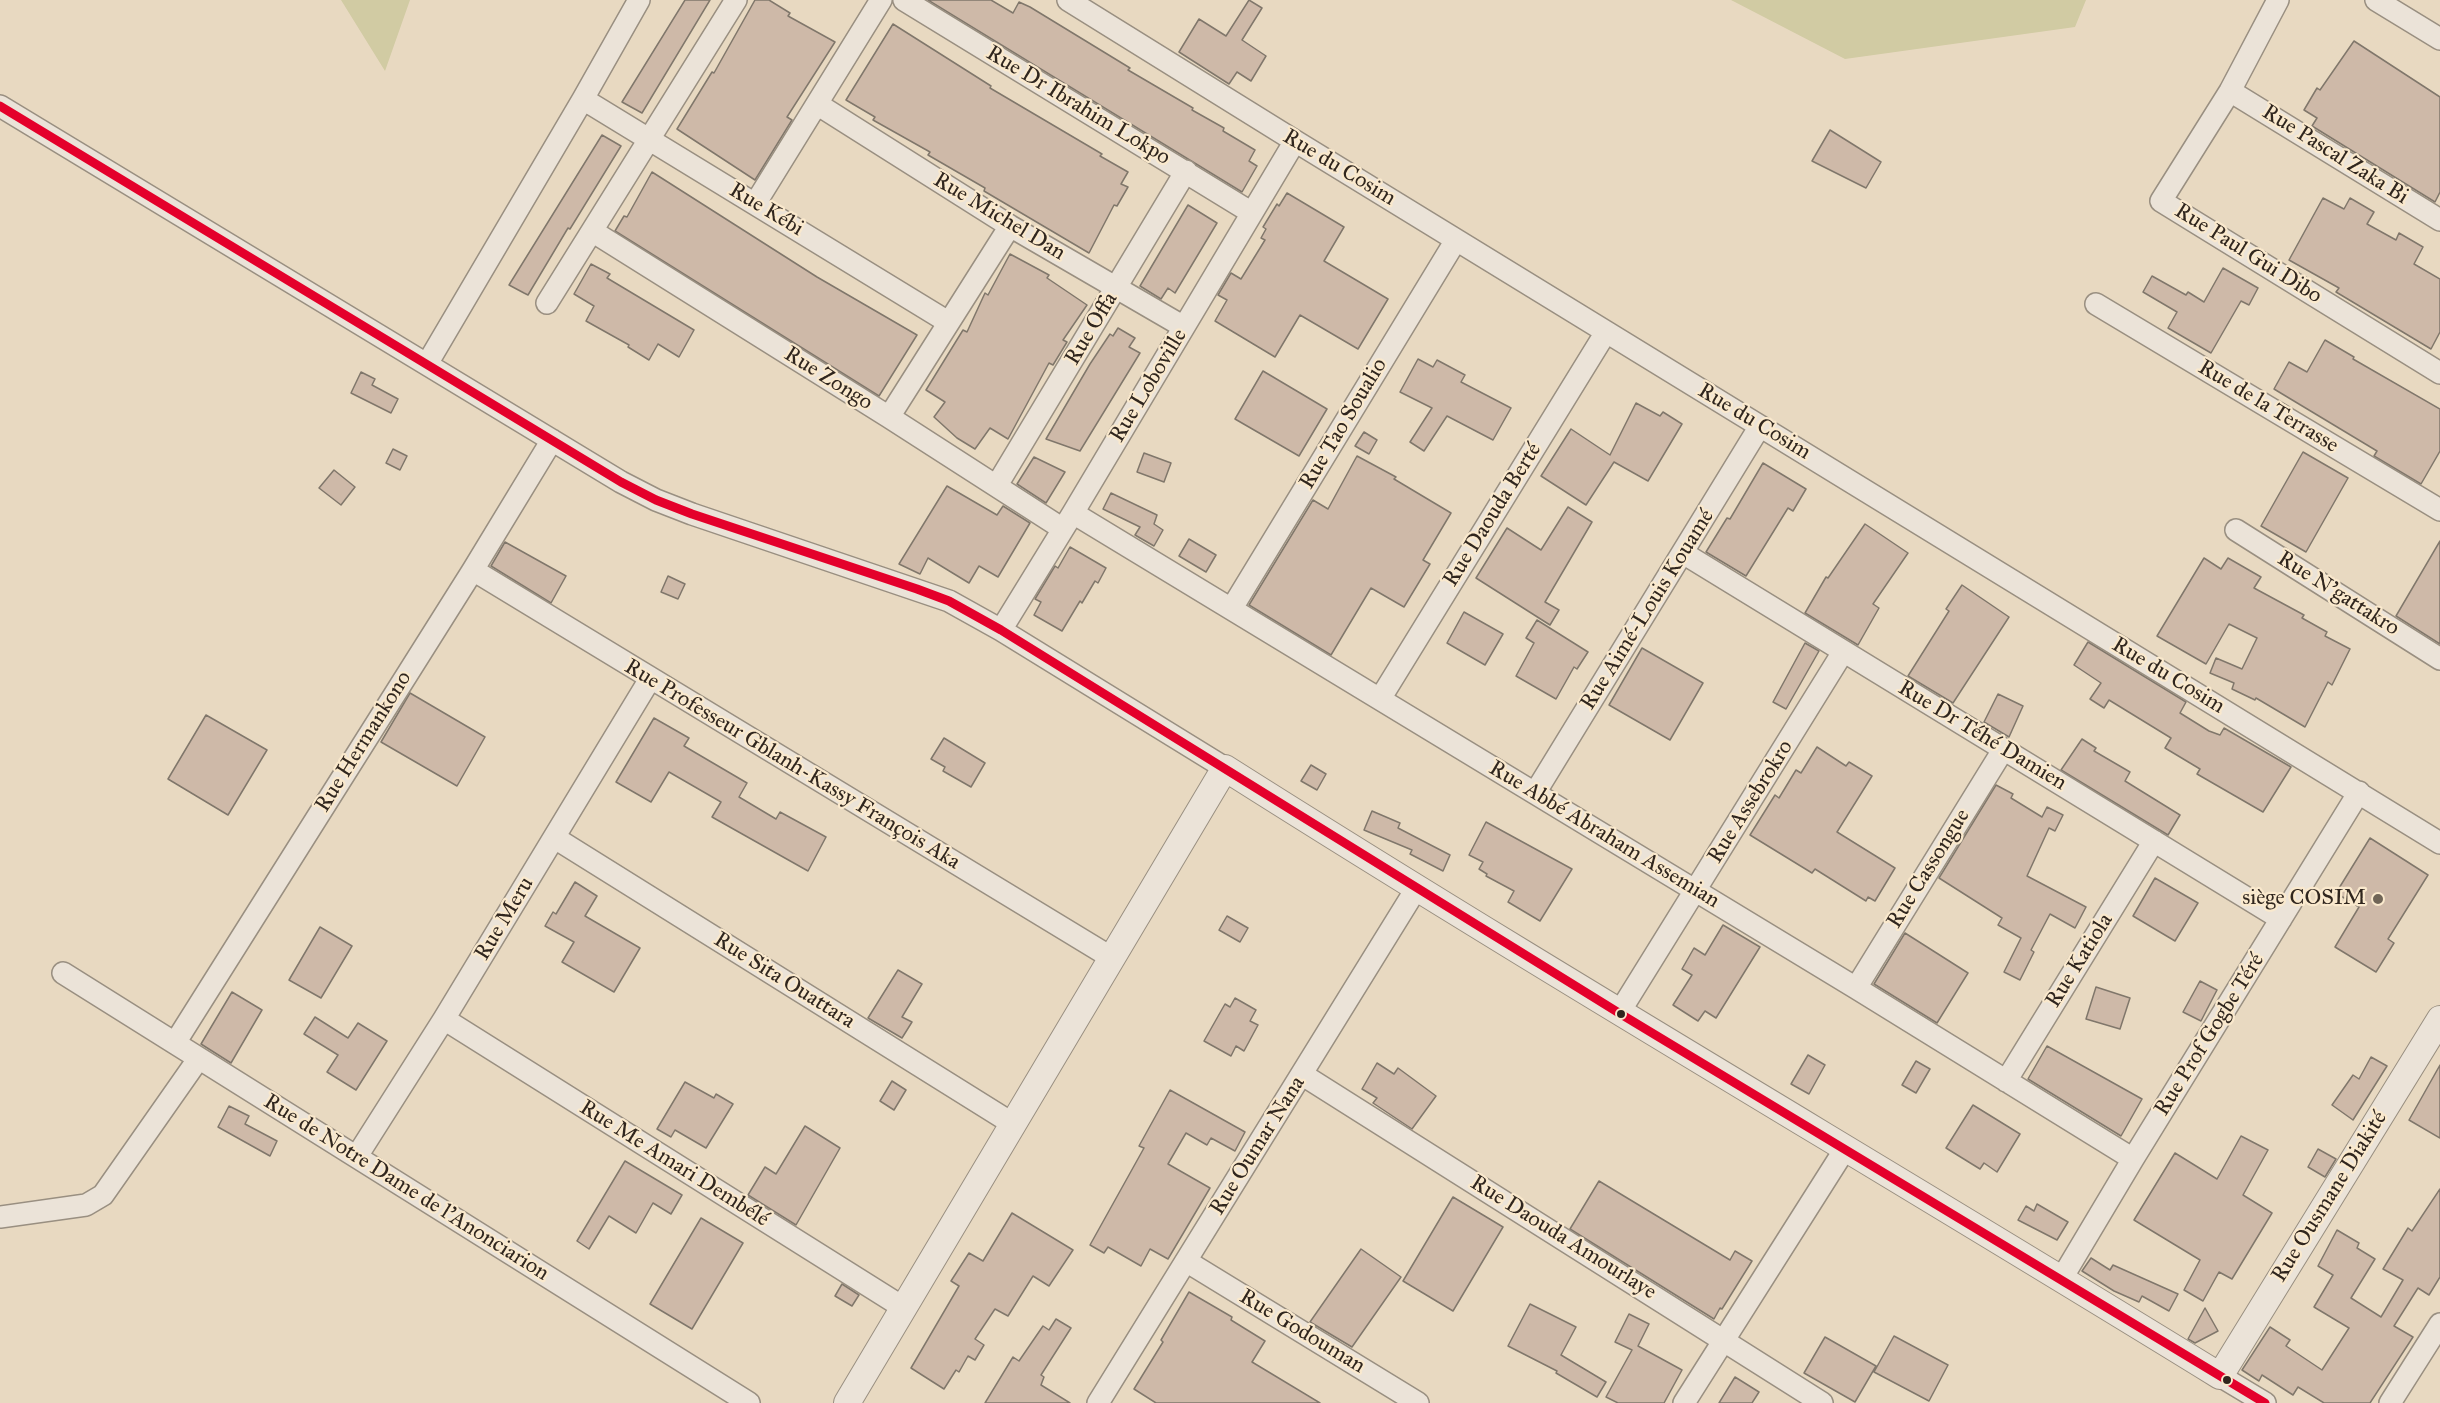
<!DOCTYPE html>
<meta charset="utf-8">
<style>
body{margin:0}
canvas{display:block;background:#e8d9c1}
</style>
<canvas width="2440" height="1403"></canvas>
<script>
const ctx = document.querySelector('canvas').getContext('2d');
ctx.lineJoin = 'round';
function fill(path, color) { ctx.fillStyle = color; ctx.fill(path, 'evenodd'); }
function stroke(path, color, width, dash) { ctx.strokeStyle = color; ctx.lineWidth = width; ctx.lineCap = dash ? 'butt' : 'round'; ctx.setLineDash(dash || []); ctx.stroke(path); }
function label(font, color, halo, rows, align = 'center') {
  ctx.font = font + ' "IM FELL Great Primer",serif'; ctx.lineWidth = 4.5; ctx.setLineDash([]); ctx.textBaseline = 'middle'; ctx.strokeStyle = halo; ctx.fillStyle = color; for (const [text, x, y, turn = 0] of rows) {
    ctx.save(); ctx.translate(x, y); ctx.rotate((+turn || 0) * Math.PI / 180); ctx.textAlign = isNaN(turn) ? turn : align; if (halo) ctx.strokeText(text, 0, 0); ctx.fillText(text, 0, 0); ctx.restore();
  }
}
const green = new Path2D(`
 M341,0H410L385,71Z
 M1731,0H2086L2075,27L1845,59Z`);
const building = new Path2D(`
 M685,0H710L642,113L622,102Z
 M755,0H769L790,13L788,16L835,42L787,117L792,120L755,180L677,129L712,72L714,73Z
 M928,0H991L1013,13L1019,2L1030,7L1130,68L1128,70L1193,108L1192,110L1224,128L1223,131L1255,150L1249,161L1257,166L1242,192Z
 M1249,0L1262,8L1242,40L1266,56L1251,81L1237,72L1229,84L1179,52L1199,19L1226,36Z
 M893,24L991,86L990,88L1102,154L1100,156L1128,172L1121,184L1128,187L1117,206L1114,205L1089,253L984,191L985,188L928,155L930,152L873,120L875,117L846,100Z
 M2354,41L2440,97V192L2435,202L2312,126L2317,118L2304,110L2317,88L2320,90Z
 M1830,130L1881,162L1866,188L1812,161Z
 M602,135L621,146L570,229L568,228L528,295L524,293L509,285Z
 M652,172L817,277L917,335L879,396L615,231L624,216L627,217Z
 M1287,193L1344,227L1324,261L1388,299L1358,349L1300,315L1275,357L1215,321L1227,300L1218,295L1231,273L1241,279L1265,240L1261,238L1266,229L1263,227L1277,204L1279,206Z
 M2323,198L2344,209L2350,198L2374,212L2367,224L2396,240L2399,233L2423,247L2414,264L2440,279V332L2431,349L2336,292L2339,288L2289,260Z
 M1188,205L1217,223L1175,293L1168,288L1161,299L1140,286Z
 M1010,254L1049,275L1047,278L1087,305L1063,340L1067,342L1053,365L1049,363L1008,439L990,428L975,449L957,438L934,417L945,402L926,390L963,330L967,332L985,293L988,295Z
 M591,264L610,274L607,278L694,330L679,357L658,344L649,360L628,347L629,345L586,321L594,306L574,294Z
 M2223,268L2258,288L2249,305L2241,301L2211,353L2168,328L2177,312L2143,292L2152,276L2186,295L2188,292L2204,302Z
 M1118,328L1135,338L1129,347L1140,353L1080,451L1046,439L1090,364L1110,334L1113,336Z
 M2325,340L2354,357L2353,359L2440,409V451L2421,484L2374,456L2377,451L2274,389L2289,362L2307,372Z
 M1418,359L1433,367L1437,360L1465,375L1461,382L1511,408L1493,440L1447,416L1424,451L1410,442L1432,408L1400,392Z
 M1263,371L1327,409L1299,456L1235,419Z
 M361,372L375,379L372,385L398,399L391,413L351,393Z
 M1636,403L1660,416L1663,412L1682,424L1648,481L1614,462L1586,505L1541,476L1571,429L1610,455Z
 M1364,432L1377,440L1369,454L1355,446Z
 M393,449L407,456L400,470L386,463Z
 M2303,452L2348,478L2306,552L2261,526Z
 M1144,453L1171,463L1164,482L1137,472Z
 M1357,456L1396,477L1394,479L1451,513L1423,560L1430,564L1404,607L1371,588L1331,655L1249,605L1313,500L1328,509Z
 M1034,457L1065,472L1046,503L1017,484Z
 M1763,463L1806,489L1793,511L1788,508L1746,576L1706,552L1727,518L1730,519Z
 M334,470L355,487L341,505L319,488Z
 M947,486L997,515L1003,506L1030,523L998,577L979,566L969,583L928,558L920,574L899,564Z
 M1111,493L1157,515L1154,524L1163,530L1154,546L1135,535L1140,527L1103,509Z
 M1568,507L1592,522L1545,602L1559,610L1550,625L1476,578L1507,528L1541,550Z
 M1865,524L1908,553L1873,604L1879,608L1858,645L1805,613L1826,577L1828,578Z
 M1189,539L1216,555L1206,572L1179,556Z
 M2440,541V644L2396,616Z
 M505,542L566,576L551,603L491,566Z
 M1070,547L1106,568L1098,583L1095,581L1082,603L1080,601L1062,631L1034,615L1041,602L1035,599L1055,566L1058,568Z
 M2204,558L2221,569L2228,558L2261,577L2254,588L2304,615L2302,618L2327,632L2325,636L2350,649L2332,685L2328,682L2305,727L2256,698L2255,700L2232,689L2234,683L2210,673L2216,658L2242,669L2257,638L2229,624L2206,664L2157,636Z
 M668,576L685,584L678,599L661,592Z
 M1962,585L2009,617L1953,703L1908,676L1949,611L1946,609Z
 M1464,612L1503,634L1485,665L1447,643Z
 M1537,620L1588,652L1577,669L1574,667L1556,699L1516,676L1534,643L1526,638Z
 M2088,642L2186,702L2180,713L2209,731L2220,735L2224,728L2291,767L2263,812L2197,774L2200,769L2165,748L2171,738L2109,700L2104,708L2090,699L2101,683L2074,665Z
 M1805,643L1819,651L1786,709L1773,702Z
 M1642,648L1703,683L1670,740L1609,705Z
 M410,693L485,737L457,786L381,742Z
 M1998,694L2023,706L2009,737L1984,722Z
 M206,715L267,750L228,815L168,779Z
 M654,718L689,738L684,746L747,783L739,797L776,819L780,812L826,837L808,871L712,817L721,802L669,772L651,802L616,782Z
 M944,738L985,763L971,787L943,771L945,767L931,759Z
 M2082,739L2096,748L2094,751L2130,772L2125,781L2180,815L2168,835L2061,770Z
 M1817,747L1846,766L1849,762L1872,776L1837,832L1895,868L1875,901L1868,897L1866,901L1815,869L1812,873L1750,835L1775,795L1779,798L1796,770L1801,773Z
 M1311,765L1326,774L1317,790L1301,781Z
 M1996,785L2013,794L2011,798L2042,817L2047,807L2063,815L2055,831L2049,828L2027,876L2086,907L2075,928L2050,914L2031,950L2034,952L2020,980L2004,972L2021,938L1998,925L2002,918L1939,878Z
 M1372,811L1400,823L1398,828L1450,855L1443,871L1410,854L1412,850L1364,830Z
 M1486,822L1572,869L1540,921L1508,902L1514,891L1486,876L1487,874L1479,869L1483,862L1469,855Z
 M2370,838L2428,875L2388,939L2394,943L2376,972L2335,947L2359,907L2336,893Z
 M2155,878L2198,903L2175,941L2133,916Z
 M575,882L597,896L585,916L640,948L614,992L562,962L574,942L545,926L553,912L556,914Z
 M1227,916L1248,928L1240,942L1219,930Z
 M1723,925L1760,947L1716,1018L1705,1011L1698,1021L1673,1005L1692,975L1682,969L1694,948L1705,955Z
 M320,927L352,946L321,998L289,980Z
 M1905,933L1968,973L1937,1023L1874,984Z
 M898,970L922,984L902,1017L912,1022L902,1038L868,1018Z
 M2200,981L2217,990L2201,1021L2183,1012Z
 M2096,987L2130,998L2120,1029L2086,1019Z
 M232,992L262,1010L231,1063L201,1044Z
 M1235,998L1256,1010L1250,1021L1258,1025L1244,1051L1236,1046L1231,1056L1204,1041L1225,1004L1230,1007Z
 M315,1017L348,1038L358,1023L387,1041L356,1090L327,1072L338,1055L304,1034Z
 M2047,1046L2142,1099L2121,1136L2028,1079Z
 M1808,1055L1825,1065L1809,1094L1791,1084Z
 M2371,1057L2387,1066L2353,1120L2332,1105L2353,1075L2359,1079Z
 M1916,1061L1930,1069L1916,1093L1902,1085Z
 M1377,1063L1394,1074L1398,1068L1436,1096L1412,1129L1373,1103L1377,1098L1362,1089Z
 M2440,1065V1138L2409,1120Z
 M892,1081L906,1090L894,1110L880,1101Z
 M685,1082L714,1098L716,1094L733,1104L706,1148L675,1130L671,1137L657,1129Z
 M1170,1090L1245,1132L1235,1151L1211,1138L1207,1145L1186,1133L1168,1164L1210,1188L1168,1259L1150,1249L1141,1266L1108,1247L1104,1253L1090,1245L1144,1148L1139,1146Z
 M1973,1105L2020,1134L1997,1172L1984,1163L1980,1169L1946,1148Z
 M229,1106L249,1116L245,1124L277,1141L270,1156L218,1127Z
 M805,1126L840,1148L796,1225L748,1195L765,1167L776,1174Z
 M2241,1136L2268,1150L2243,1195L2272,1213L2232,1279L2219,1272L2203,1301L2184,1290L2200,1260L2134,1220L2175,1153L2217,1179Z
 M2318,1149L2336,1159L2325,1177L2308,1167Z
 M625,1161L682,1195L671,1214L653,1203L636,1233L609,1216L589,1249L577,1241Z
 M1599,1181L1730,1260L1735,1251L1752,1261L1722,1309L1720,1308L1714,1319L1570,1229Z
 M2440,1189V1277L2429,1295L2418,1288L2394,1326L2413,1337L2370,1403H2324L2298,1387L2293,1395L2262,1375L2259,1381L2242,1370L2270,1327L2290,1340L2286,1346L2322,1370L2349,1328L2314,1307L2333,1275L2318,1266L2337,1230L2359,1243L2357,1248L2375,1259L2351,1298L2381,1317L2403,1280L2383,1269L2408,1228L2412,1231Z
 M1453,1197L1503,1227L1453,1311L1403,1281Z
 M2037,1204L2068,1222L2057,1240L2018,1220L2026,1206L2034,1211Z
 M1012,1213L1073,1250L1049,1286L1033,1276L1008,1316L995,1309L975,1339L984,1345L975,1360L968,1356L959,1372L956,1370L944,1389L911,1368L959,1286L951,1281L969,1253L983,1261Z
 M701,1218L743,1243L692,1329L650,1304Z
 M1361,1249L1401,1277L1352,1347L1310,1322Z
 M2091,1258L2110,1270L2113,1265L2178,1294L2169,1311L2142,1296L2139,1302L2114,1291L2082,1271Z
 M842,1284L859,1295L852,1306L835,1296Z
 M1189,1292L1232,1317L1231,1320L1265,1341L1252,1362L1320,1403H1156L1134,1389L1163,1342L1161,1340Z
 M1530,1304L1576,1327L1561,1355L1606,1382L1597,1397L1556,1373L1557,1371L1508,1346Z
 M2205,1308L2218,1331L2195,1343L2188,1339Z
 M1629,1314L1649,1324L1638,1346L1682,1370L1664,1403H1618L1606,1397L1632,1350L1615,1342Z
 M1056,1319L1071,1328L1041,1375L1044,1377L1041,1385L1070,1403H985L1013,1357L1019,1361L1043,1326L1049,1330Z
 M1894,1336L1948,1365L1929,1401L1874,1372Z
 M1825,1337L1876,1366L1855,1402L1804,1373Z
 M1735,1377L1759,1392L1752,1403H1719Z`);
const minor = new Path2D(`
 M904,0L1252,213
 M1068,0L1295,141L2440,843
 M2278,0L2230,91L2161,201L2440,373
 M2376,0L2440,39
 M2230,91L2440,220
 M583,99L948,322
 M817,104L1010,226L1184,327
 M0,106L621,482L656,500L692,514L949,601L1001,630L1225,768
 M755,204L881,0
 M592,231L889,417L1063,529
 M547,303L736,0
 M2096,304L2440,510
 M427,364L583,99L639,0
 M889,417L1010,226
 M997,485L1186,171
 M1073,513L1856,988L2133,1159
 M2236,530L2440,659
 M1683,553L2281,919
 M473,570L1112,958
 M1232,608L1456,240
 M1001,630L1073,513L1295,141
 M1380,699L1606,332
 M1535,793L1760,426
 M555,838L1013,1124
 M63,973L749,1403
 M1856,988L2003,750
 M1619,1013L1843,652
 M444,1019L904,1308
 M175,1043L473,570L552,440
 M1303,1075L1822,1403
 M2006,1081L2154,841
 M357,1156L444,1019L650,679
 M0,1217L86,1205L103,1195L199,1058
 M1186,1261L1418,1403
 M2062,1278L2133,1159L2359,792
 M2220,1376L2265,1403
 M1098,1403L1416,889
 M1684,1403L1845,1149
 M2390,1403L2440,1324`);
const tertiary = new Path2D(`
 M847,1403L1225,768C1553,976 1889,1172 2220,1376L2440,1019`);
const bus1 = new Path2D(`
 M0,106L621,482L656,500L692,514L917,589L949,601L1001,630L1619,1013L2265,1403`);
const markers = [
 [2378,899,6,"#706557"],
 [1621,1014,5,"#30261e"],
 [2227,1380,5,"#30261e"]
];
const streetNames = [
 ["Rue Dr Ibrahim Lokpo",1078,106,31],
 ["Rue Pascal Zaka Bi",2335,155,32],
 ["Rue du Cosim",1339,168,31],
 ["Rue Kébi",766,210,31],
 ["Rue Michel Dan",999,217,31],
 ["Rue Paul Gui Dibo",2248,254,32],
 ["Rue Offa",1092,329,-59],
 ["Rue Zongo",828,379,32],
 ["Rue Loboville",1149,386,-59],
 ["Rue de la Terrasse",2268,407,31],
 ["Rue du Cosim",1754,422,31],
 ["Rue Tao Soualio",1344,424,-59],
 ["Rue Daouda Berté",1493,515,-58],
 ["Rue N'gattakro",2338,594,32],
 ["Rue Aimé-Louis Kouamé",1648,610,-58],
 ["Rue du Cosim",2168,676,31],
 ["Rue Dr Téhé Damien",1982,736,31],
 ["Rue Hermankono",364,742,-58],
 ["Rue Professeur Gblanh-Kassy François Aka",792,765,31],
 ["Rue Assebrokro",1751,802,-58],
 ["Rue Abbé Abraham Assemian",1604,835,31],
 ["Rue Cassongue",1929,869,-58],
 ["Rue Meru",505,919,-59],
 ["Rue Katiola",2080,961,-58],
 ["Rue Sita Ouattara",784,981,32],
 ["Rue Prof Gogbe Téré",2210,1035,-58],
 ["Rue Oumar Nana",1258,1146,-58],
 ["Rue Me Amari Dembélé",674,1164,32],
 ["Rue de Notre Dame de l'Anonciarion",406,1188,32],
 ["Rue Ousmane Diakité",2330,1197,-58],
 ["Rue Daouda Amourlaye",1563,1238,32],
 ["Rue Godouman",1302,1332,31]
];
const poiNames = [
 ["siège COSIM",2366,899]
];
fill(green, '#d1cba3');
fill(building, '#ceb9a8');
stroke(building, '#80776b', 1.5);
stroke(minor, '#998f81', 24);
stroke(tertiary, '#998f81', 28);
stroke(minor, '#ebe3d8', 21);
stroke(tertiary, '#ebe3d8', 26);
stroke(bus1, '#e4002b', 9);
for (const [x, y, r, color] of markers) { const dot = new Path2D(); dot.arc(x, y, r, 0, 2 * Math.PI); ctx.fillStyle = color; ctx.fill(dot); stroke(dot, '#fae9cd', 2); }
label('22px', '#30261e', '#fae9cd', streetNames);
label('22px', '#30261e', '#fae9cd', poiNames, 'right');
</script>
